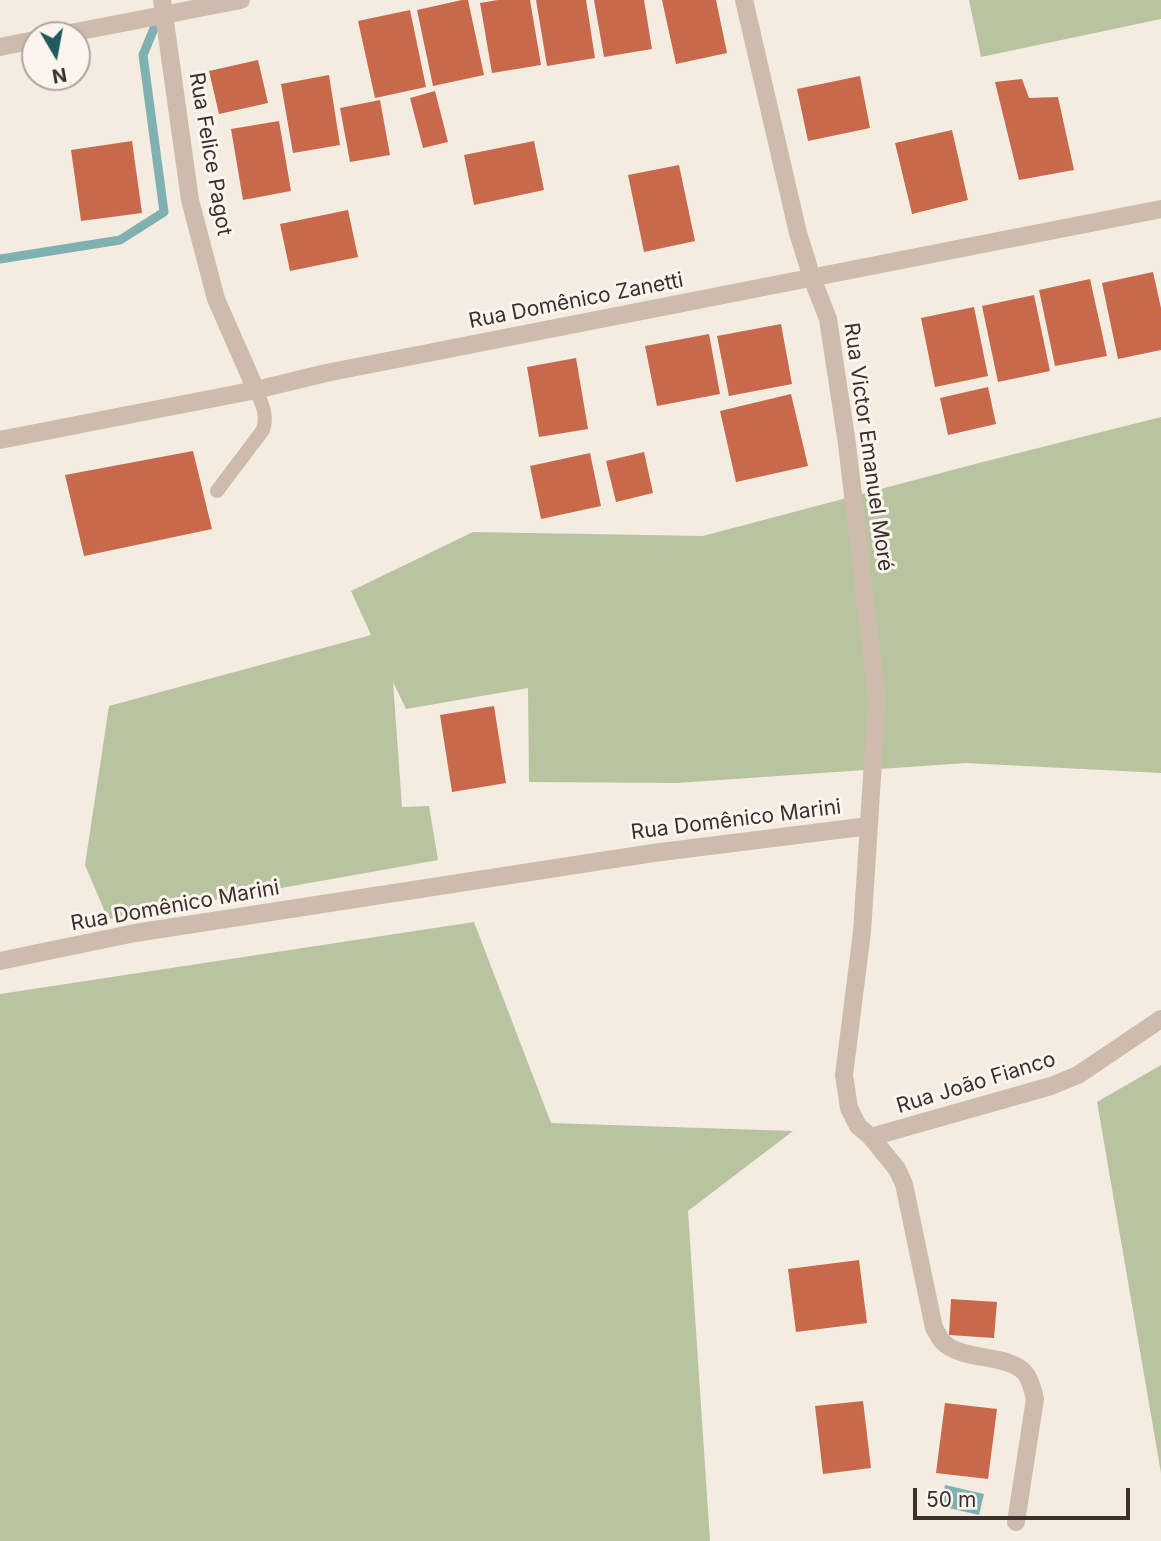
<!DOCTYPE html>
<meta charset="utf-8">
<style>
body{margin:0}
#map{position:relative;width:1161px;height:1541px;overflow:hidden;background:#f4ebe1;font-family:Inter,sans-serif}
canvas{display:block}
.north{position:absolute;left:21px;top:21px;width:70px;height:70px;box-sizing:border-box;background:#fbf5ee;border:2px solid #aea6a0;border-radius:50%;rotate:170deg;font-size:19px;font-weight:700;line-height:28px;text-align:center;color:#3b302b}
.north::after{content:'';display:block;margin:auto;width:24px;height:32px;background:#1f5a5e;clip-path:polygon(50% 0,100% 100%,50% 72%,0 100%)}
.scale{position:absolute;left:913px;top:1488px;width:217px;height:32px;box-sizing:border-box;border:4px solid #3b302b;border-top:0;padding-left:9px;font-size:21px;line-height:24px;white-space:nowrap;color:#3b302b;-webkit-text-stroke:5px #fbf5ee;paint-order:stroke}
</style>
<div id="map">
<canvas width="1161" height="1541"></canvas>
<div class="north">N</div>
<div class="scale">50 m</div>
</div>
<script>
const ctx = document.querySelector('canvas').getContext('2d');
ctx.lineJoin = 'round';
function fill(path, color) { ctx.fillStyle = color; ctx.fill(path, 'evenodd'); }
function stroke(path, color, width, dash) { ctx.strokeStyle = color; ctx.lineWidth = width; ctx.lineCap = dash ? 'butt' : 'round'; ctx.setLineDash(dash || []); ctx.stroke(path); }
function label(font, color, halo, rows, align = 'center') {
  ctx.font = font + ' Inter,sans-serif'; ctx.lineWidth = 6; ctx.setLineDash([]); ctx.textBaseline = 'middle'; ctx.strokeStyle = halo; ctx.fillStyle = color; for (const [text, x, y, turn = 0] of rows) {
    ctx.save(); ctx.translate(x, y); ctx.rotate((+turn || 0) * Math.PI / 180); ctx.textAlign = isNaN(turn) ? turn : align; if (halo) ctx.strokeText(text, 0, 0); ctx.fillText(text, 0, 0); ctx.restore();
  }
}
const green = new Path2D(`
 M969,0H1161V19L981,57Z
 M1161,417V773L966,763L677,783L529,782L528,688L406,709L393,682L402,807L429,806L438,860L108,919L85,865L109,706L371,635L351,591L473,532L703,536L979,463Z
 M474,922L551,1123L793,1131L688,1211L710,1541H0V994Z
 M1161,1065V1473L1097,1102Z`);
const water = new Path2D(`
 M945,1485L984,1494L979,1515L940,1506Z`);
const stream = new Path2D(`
 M0,259L120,240L164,212L143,55L160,14`);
const building = new Path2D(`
 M462,0H468L484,75L433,86L417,10Z
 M498,0H530L541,65L492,73L480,3Z
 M536,0H586L595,58L547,66Z
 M594,0H644L652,49L604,57Z
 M662,0H716L727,53L676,64Z
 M410,10L426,87L375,98L358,21Z
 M258,60L268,103L219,114L209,71Z
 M329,75L340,145L293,153L281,84Z
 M860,76L870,128L808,141L797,89Z
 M1022,79L1029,98L1058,97L1074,170L1019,180L995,82Z
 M435,91L448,142L423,148L410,98Z
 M380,100L390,155L350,162L340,108Z
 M279,121L291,191L243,200L231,129Z
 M952,130L968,200L912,214L895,143Z
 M132,141L142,213L81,221L71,150Z
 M534,141L544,190L474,205L464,155Z
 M679,165L695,241L644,252L628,175Z
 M348,210L358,257L290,271L280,224Z
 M1153,272L1161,308V350L1118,359L1102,283Z
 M1090,279L1107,356L1055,366L1039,290Z
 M1034,295L1050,371L998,382L982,306Z
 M974,307L988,376L935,387L921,318Z
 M781,324L792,384L729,396L717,336Z
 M709,334L720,394L657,406L645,346Z
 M576,358L588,429L539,437L527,367Z
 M988,387L996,424L948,435L940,398Z
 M791,394L808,466L736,482L720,411Z
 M193,451L212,529L84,556L65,475Z
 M644,452L653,493L616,502L606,461Z
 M590,453L601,506L541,519L530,466Z
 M494,706L506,783L452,792L440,715Z
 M859,1260L867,1323L796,1332L788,1269Z
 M951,1299L997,1302L994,1338L949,1335Z
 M863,1401L871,1468L823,1474L815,1406Z
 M945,1403L997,1409L988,1479L936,1473Z`);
const service = new Path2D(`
 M217,491L263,430C268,415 262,404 256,390`);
const minor = new Path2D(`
 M162,0L190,200L216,299L256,390
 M744,0L798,233L812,278L828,319L847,444L877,700L862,932L844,1075L849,1108L858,1126L871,1137L897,1169L904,1184L934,1328C937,1332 939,1338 943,1342C963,1362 1008,1353 1025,1373C1031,1380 1033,1391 1035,1399L1016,1522
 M0,440L256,390L326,373L1161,209
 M0,961L135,933L653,853L869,826
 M871,1137L1051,1086L1078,1075L1161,1019`);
const tertiary = new Path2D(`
 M60,35L241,0
 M0,47L35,40`);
const streetNames = [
 ["Rua Felice Pagot",210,154,80],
 ["Rua Domênico Zanetti",576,301,-11],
 ["Rua Victor Emanuel Moré",868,447,82],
 ["Rua Domênico Marini",736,820,-7],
 ["Rua Domênico Marini",175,906,-10],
 ["Rua João Fianco",976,1083,-17]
];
fill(green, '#b8c4a0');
fill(water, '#7fb0b2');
stroke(stream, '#7fb0b2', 9);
fill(building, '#c8694b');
stroke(service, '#cdbbac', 14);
stroke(minor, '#cdbbac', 18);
stroke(tertiary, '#cdbbac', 18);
label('21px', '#3b302b', '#fbf5ee', streetNames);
</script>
